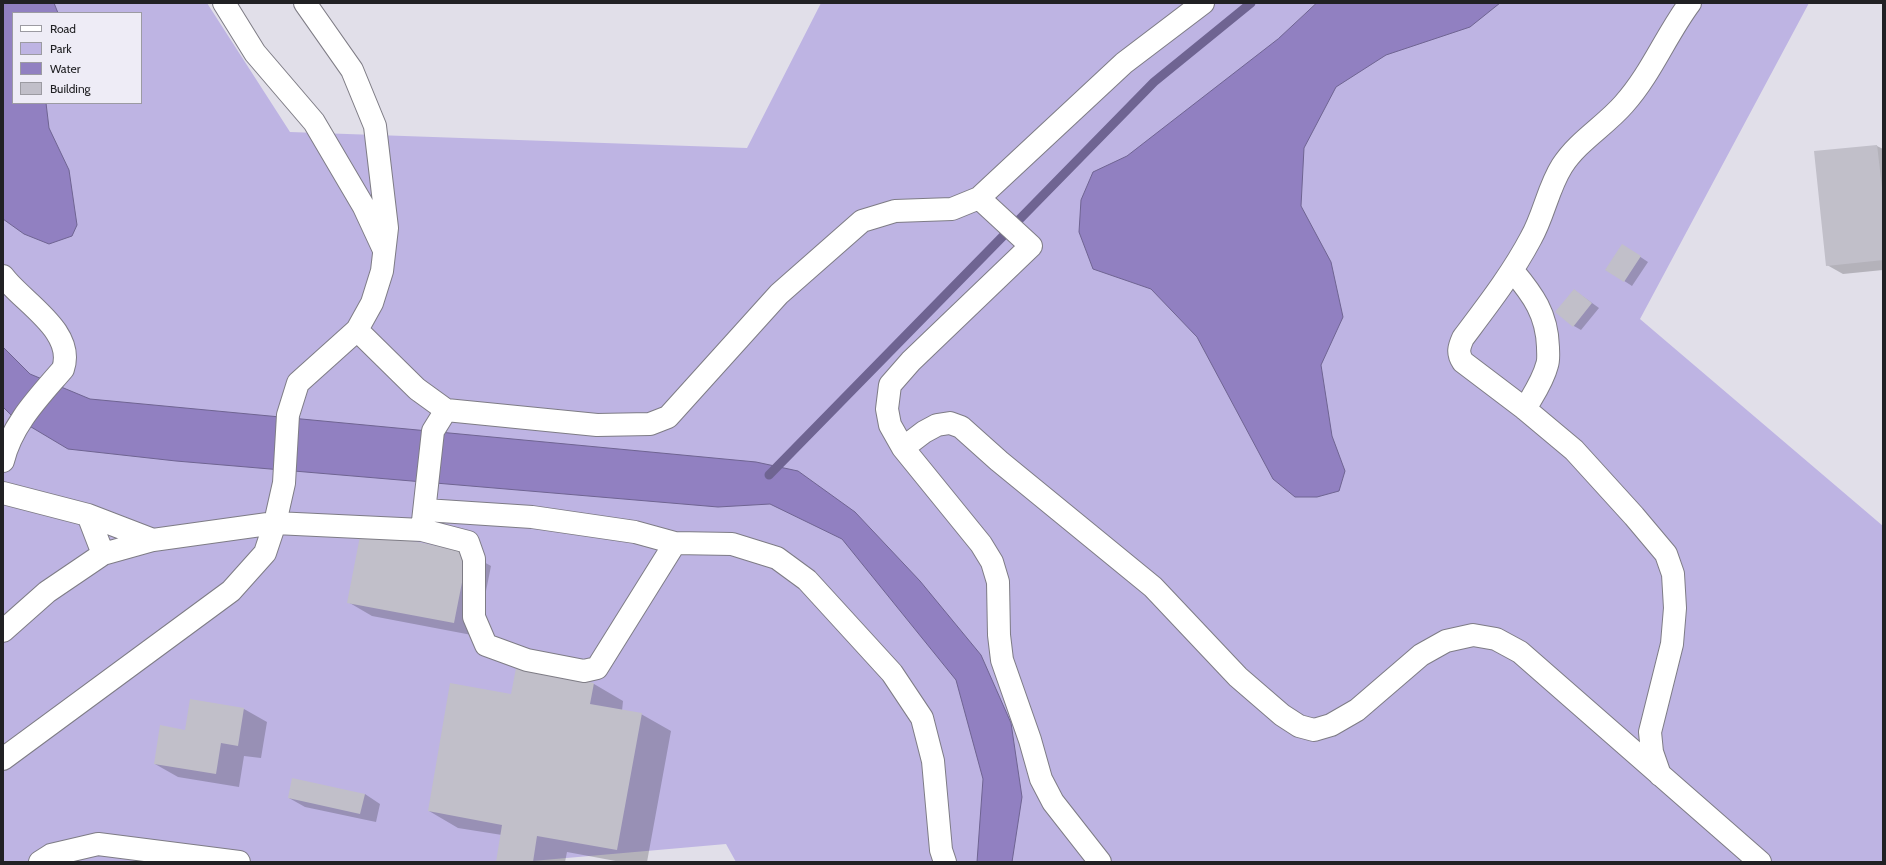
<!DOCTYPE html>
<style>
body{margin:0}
#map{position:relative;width:1886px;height:865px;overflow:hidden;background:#e1dfe9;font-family:Cabin,sans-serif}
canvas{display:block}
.frame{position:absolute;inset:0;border:4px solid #212124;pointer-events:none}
.legend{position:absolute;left:12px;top:12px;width:130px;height:92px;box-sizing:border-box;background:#eeecf6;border:1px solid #9c9ba2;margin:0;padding:5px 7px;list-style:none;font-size:12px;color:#212124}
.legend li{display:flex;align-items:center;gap:8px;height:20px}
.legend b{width:20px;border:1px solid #9c9ba2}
</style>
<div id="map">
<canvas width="1886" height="865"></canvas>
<div class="frame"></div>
<ul class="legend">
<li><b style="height:5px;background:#fff"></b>Road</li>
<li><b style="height:11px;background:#beb4e3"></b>Park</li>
<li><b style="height:11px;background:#9180c1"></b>Water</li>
<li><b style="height:11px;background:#c1bfc9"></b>Building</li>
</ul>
</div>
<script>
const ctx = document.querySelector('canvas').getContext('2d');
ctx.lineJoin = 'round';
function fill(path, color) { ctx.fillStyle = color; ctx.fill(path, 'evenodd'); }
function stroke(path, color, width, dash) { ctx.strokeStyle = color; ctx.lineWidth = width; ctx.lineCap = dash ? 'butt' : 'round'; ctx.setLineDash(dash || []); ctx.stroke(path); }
const green = new Path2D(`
 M3,3H207L290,132L747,148L821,3H1809L1640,319L1883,526V862H736L726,844L521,862H3ZM13,13H141V103H13Z`);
const water = new Path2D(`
 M3,3H54L58,13H13V103H46L49,128L69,170L77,225L72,236L49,244L24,234L3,219Z
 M1317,3H1500L1470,27L1386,55L1336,87L1304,148L1301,206L1331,262L1343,317L1321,365L1332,436L1345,471L1339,491L1317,497H1295L1273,479L1197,337L1151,289L1093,269L1079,232L1081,200L1093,172L1127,156L1278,39Z
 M3,347L30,374L90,399L756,462L798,471L855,512L920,581L981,655L1011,723L1022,797L1012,862H977L983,779L956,680L842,539L770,504L718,507L176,461L68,449L11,415L3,407Z`);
const shadow = new Path2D(`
 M1877,146L1883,149V270L1843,274L1827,265L1815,152Z
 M1630,250L1648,262L1632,286L1606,269Z
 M1574,290L1599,308L1581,330L1574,326Z
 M468,553L491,566L477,636L372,616L348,602Z
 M517,670L594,684L623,701L622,711L641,714L671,731L647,862H621L567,852L565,862H497L502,835L458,828L429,811L512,695Z
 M244,709L267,722L261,758L244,756L239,787L178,777L155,764L186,731Z
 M365,794L380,804L376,822L305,807L289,798Z`);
const stream = new Path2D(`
 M769,475L1154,82L1251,3`);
const building = new Path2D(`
 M1877,145L1883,197V260L1826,266L1814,151Z
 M1622,244L1641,256L1624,282L1605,270Z
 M1574,289L1592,303L1573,327L1555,312Z
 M361,531L468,552L454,623L347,603Z
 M516,668L594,683L590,704L642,713L617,850L537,836L533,862H496L502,825L428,811L450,683L511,694Z
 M190,699L244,708L238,746L221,743L216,774L154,764L160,725L185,730Z
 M292,778L365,794L360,814L288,798Z`);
const minor = new Path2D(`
 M224,3L255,53L314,122L364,207L384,250
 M979,198L1031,246L911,361L890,385L887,409L890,425L903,448L981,544L992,562L998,582L999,635L1002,660L1030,740L1041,779L1053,802L1100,862
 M1513,271C1533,295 1547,314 1548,347C1548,353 1549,360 1547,365C1543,381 1533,395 1525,409
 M3,276C22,302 76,331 63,369C39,397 12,424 3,461
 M357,330L417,389L446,410L597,425L650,424L668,417L779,294L862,221L895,211L952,209L979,198L1124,63L1203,3
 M903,448L924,432L937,425L950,423L961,427L999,461L1153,587L1238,677L1282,715L1299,726L1314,730L1331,725L1357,710L1421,655L1446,641L1473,635L1496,639L1520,652L1760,862
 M3,493L88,515L153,540
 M425,510L532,517L635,532L675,543L732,544L777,558L807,580L892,673L922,718L933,761L941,850L945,862
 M88,515L103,554
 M422,530L468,542L474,559V617L486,645L527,660L584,671L597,668L675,543
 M3,631L47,592L103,554L153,540L275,523L422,530L433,431L446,410
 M3,759L231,591L265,553L275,523L284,483L288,415L298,383L357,330L372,303L382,271L387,228L375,126L352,70L305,3
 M1660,775L1652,752L1650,732L1672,644L1675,608L1673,574L1666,554L1634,516L1574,450L1525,409L1463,362C1457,353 1459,347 1463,338C1487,306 1512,274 1531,238C1544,215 1548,188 1562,166C1578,141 1605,126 1624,104C1651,74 1666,35 1690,3
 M40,862L51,855L98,844L239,862`);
fill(green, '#beb4e3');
fill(water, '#9180c1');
stroke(water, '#6f6492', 1);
fill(shadow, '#0003');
stroke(stream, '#6f6492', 9);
fill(building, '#c1bfc9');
stroke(minor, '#7e7c85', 24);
stroke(minor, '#fff', 22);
</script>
